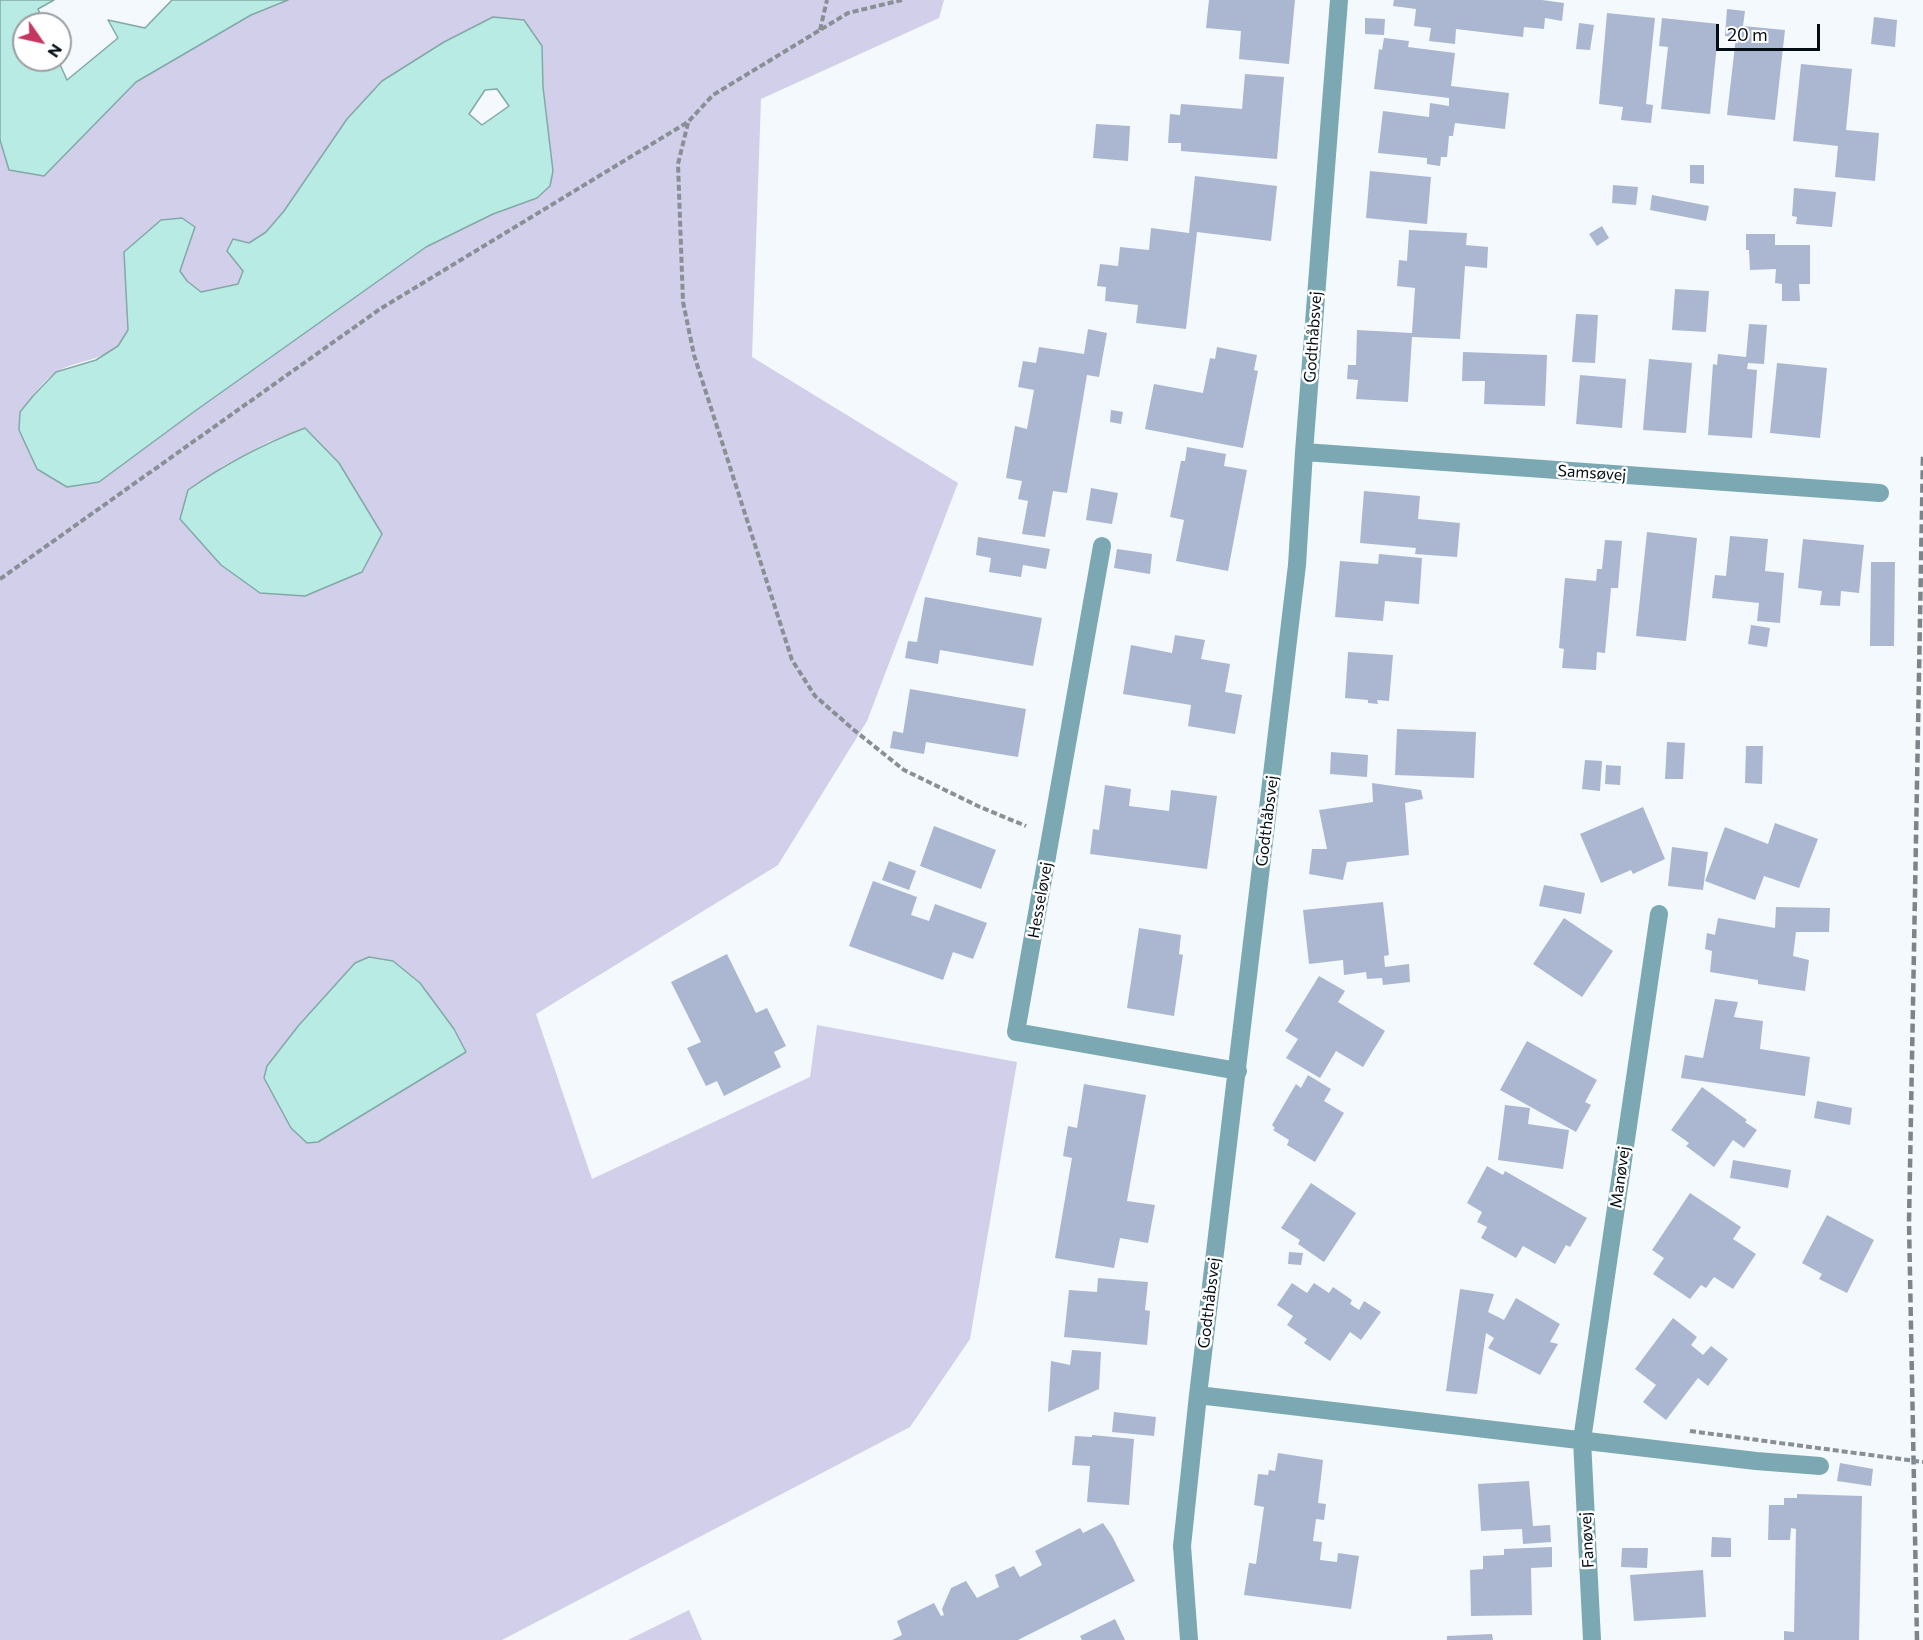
<!DOCTYPE html>
<meta charset="utf-8">
<style>
body{margin:0}
#map{position:relative;width:1923px;height:1640px;overflow:hidden;background:#f3f9fd;font-family:Commissioner,sans-serif}
canvas{display:block}
.north{position:absolute;left:12px;top:12px;width:60px;height:60px;box-sizing:border-box;background:#fff;border:2px solid #9b9ea1;border-radius:50%;rotate:124deg;font-size:16px;font-weight:700;line-height:24px;text-align:center;color:#050d14}
.north::after{content:'';display:block;margin:auto;width:21px;height:27px;background:#c5375f;clip-path:polygon(50% 0,100% 100%,50% 72%,0 100%)}
.scale{position:absolute;left:1716px;top:24px;width:104px;height:27px;box-sizing:border-box;border:3px solid #050d14;border-top:0;padding-left:8px;font-size:18px;line-height:21px;white-space:nowrap;color:#050d14;-webkit-text-stroke:4px #fff;paint-order:stroke}
</style>
<div id="map">
<canvas width="1923" height="1640"></canvas>
<div class="north">N</div>
<div class="scale">20 m</div>
</div>
<script>
const ctx = document.querySelector('canvas').getContext('2d');
ctx.lineJoin = 'round';
function fill(path, color) { ctx.fillStyle = color; ctx.fill(path, 'evenodd'); }
function stroke(path, color, width, dash) { ctx.strokeStyle = color; ctx.lineWidth = width; ctx.lineCap = dash ? 'butt' : 'round'; ctx.setLineDash(dash || []); ctx.stroke(path); }
function label(font, color, halo, rows, align = 'center') {
  ctx.font = font + ' Commissioner,sans-serif'; ctx.lineWidth = 5; ctx.setLineDash([]); ctx.textBaseline = 'middle'; ctx.strokeStyle = halo; ctx.fillStyle = color; for (const [text, x, y, turn = 0] of rows) {
    ctx.save(); ctx.translate(x, y); ctx.rotate((+turn || 0) * Math.PI / 180); ctx.textAlign = isNaN(turn) ? turn : align; if (halo) ctx.strokeText(text, 0, 0); ctx.fillText(text, 0, 0); ctx.restore();
  }
}
const green = new Path2D(`
 M288,0H944L939,18L761,99L752,357L958,483L867,721L778,865L536,1014L592,1179L810,1077L817,1025L1017,1062L970,1339L910,1427L502,1640H0V140L9,170L44,176L136,82L251,15ZM542,46L543,87L553,171L537,198L493,214L426,247L195,411L99,482L67,487L20,412C31,398 43,380 58,371C81,358 117,361 128,330C131,321 125,265 124,252L195,227L180,271L187,281L201,292L238,284L243,271L249,243L266,232L284,211L347,119L382,81ZM305,428L364,506L382,535L221,467L268,442Z
 M689,1610L702,1640H628Z`);
const water = new Path2D(`
 M0,0H54L38,9L44,24H24V60H58L67,80L118,38L108,20L145,28L172,0H288L251,15L136,82L44,176L9,170L0,140Z
 M493,17L524,20L542,46L543,87L553,171L550,186L537,198L493,214L426,247L195,411L99,482L67,487L37,469L19,430L20,412L33,396L56,372L96,360L118,346L128,330L124,252L161,220L182,218L195,227L180,271L187,281L201,292L238,284L243,271L227,251L233,239L249,243L266,232L284,211L347,119L382,81L444,42ZM497,89L509,106L482,125L469,114L485,90Z
 M305,428L339,463L382,534L362,572L305,596L260,593L221,565L180,519L188,490C225,464 263,444 305,428Z
 M369,957L393,961L420,983L454,1029L466,1052L318,1142L307,1143L291,1128L264,1078L267,1066L299,1025L355,963Z`);
const building = new Path2D(`
 M1209,0H1295L1289,64L1239,59L1241,31L1206,28Z
 M1394,0H1542L1564,3L1562,21L1545,18L1544,29L1524,27L1523,37L1456,29L1455,44L1429,41L1431,28L1414,26L1416,9L1393,6Z
 M1727,9L1745,11L1743,26L1785,30L1775,120L1727,115L1736,37L1725,36Z
 M1607,13L1655,18L1646,104L1653,105L1651,123L1621,120L1623,107L1599,104Z
 M1874,17L1897,20L1895,47L1871,44Z
 M1365,18L1385,19L1384,35L1365,34Z
 M1662,18L1719,24L1710,114L1661,109L1668,47L1659,46Z
 M1579,23L1594,25L1590,50L1576,49Z
 M1384,38L1409,41L1408,47L1455,53L1451,86L1509,93L1505,129L1455,123L1453,136H1449L1447,157H1441L1440,166L1427,164V158L1378,153L1383,111L1429,117L1430,103L1449,106V98L1374,89L1379,49L1382,50Z
 M1801,64L1852,69L1846,130L1879,133L1875,181L1835,177L1838,146L1793,141Z
 M1245,74L1284,77L1277,159L1181,151V143H1168L1170,114L1180,115L1181,104L1242,109Z
 M1096,124L1130,126L1128,161L1093,158Z
 M1690,165H1704V184L1690,183Z
 M1370,171L1431,177L1427,224L1366,218Z
 M1195,176L1277,186L1271,241L1197,232L1186,329L1136,323L1138,305L1105,301L1106,287L1097,286L1100,264L1118,266L1120,247L1149,250L1151,228L1189,233Z
 M1613,185L1638,187L1636,205L1612,203Z
 M1794,188L1836,192L1832,227L1796,224L1797,217L1792,216Z
 M1652,195L1709,206L1706,221L1650,210Z
 M1602,226L1609,238L1597,246L1589,234Z
 M1409,230L1467,233L1466,245L1488,247L1487,268L1465,266L1460,339L1412,337L1408,402L1356,399L1358,380L1347,379L1348,365H1356L1357,330L1412,333L1415,288L1397,286L1399,260L1407,261Z
 M1746,234H1775V245H1810V284H1799L1800,301H1782V284L1775,283L1776,269L1750,270L1749,250H1746Z
 M1675,289L1709,291L1706,332L1672,330Z
 M1576,314L1598,315L1595,363L1572,362Z
 M1749,324L1767,325L1764,364L1748,363L1747,369L1757,370L1752,438L1708,435L1713,364L1717,365L1718,354L1746,357Z
 M1088,329L1107,333L1099,377L1087,375L1067,493L1053,491L1045,537L1022,534L1028,501L1018,499L1022,481L1006,478L1015,426L1027,429L1034,390L1018,387L1023,361L1036,363L1039,347L1084,354Z
 M1217,347L1257,355L1254,370L1258,371L1243,448L1145,429L1154,384L1203,393L1210,358L1215,359Z
 M1463,352L1547,355L1545,406L1484,404L1485,381H1462Z
 M1649,359L1692,363L1686,433L1643,430Z
 M1777,363L1827,368L1820,438L1770,433Z
 M1580,375L1626,379L1622,428L1576,424Z
 M1111,410L1123,412L1121,424L1110,422Z
 M1187,447L1226,454L1224,466L1247,470L1228,571L1176,561L1184,520L1170,517L1181,461H1185Z
 M1091,488L1118,493L1112,524L1086,520Z
 M1364,491L1420,496L1418,519L1460,523L1457,557L1415,554L1416,548L1360,543Z
 M1647,532L1697,538L1686,641L1636,636Z
 M1730,536L1768,539L1765,571L1784,573L1780,623L1757,621L1759,603L1712,598L1715,575L1726,576Z
 M978,537L1050,549L1046,569L1023,565L1021,577L989,572L991,558L976,555Z
 M1803,539L1864,545L1859,593L1841,591L1840,606L1820,605L1822,591L1798,588Z
 M1605,540L1622,541L1618,588H1611L1605,653L1597,652L1596,670L1562,668L1564,649L1559,648L1565,578L1596,581L1597,569H1602Z
 M1117,549L1152,554L1150,574L1114,568Z
 M1379,554L1422,558L1419,604L1385,601L1383,621L1335,617L1340,561L1378,564Z
 M1871,562H1895L1894,646H1870Z
 M925,597L1042,618L1033,666L940,650L938,664L905,658L908,641L917,642Z
 M1751,625L1770,628L1767,647L1748,644Z
 M1175,635L1205,640L1201,659L1230,664L1225,692L1242,695L1235,734L1188,726L1191,705L1123,694L1131,645L1172,653Z
 M1348,652L1393,655L1389,701L1377,700L1378,704L1368,703V700L1345,698Z
 M910,689L1026,709L1018,757L926,742L924,754L890,748L893,731L903,733Z
 M1397,729L1476,732L1474,778L1395,775Z
 M1667,742L1685,743L1683,779H1665Z
 M1746,746H1763L1762,784L1745,783Z
 M1331,752L1368,755L1367,777L1330,774Z
 M1585,760L1602,761L1600,791L1582,789Z
 M1606,765L1621,766L1620,785L1605,784Z
 M1372,783L1421,790L1423,799L1405,803L1409,855L1347,862L1343,880L1309,874L1312,849H1327L1319,810L1373,802Z
 M1105,785L1131,789L1129,806L1169,811L1171,790L1217,796L1207,869L1090,854L1093,829L1099,830Z
 M1643,807L1665,859L1633,874L1631,870L1601,883L1580,834Z
 M1775,823L1818,839L1799,888L1764,876L1755,900L1705,881L1725,827L1768,844Z
 M934,826L996,850L981,889L920,866Z
 M1672,847L1708,852L1703,890L1668,886Z
 M889,861L916,871L909,890L882,880Z
 M873,881L917,897L911,915L929,921L935,904L987,923L973,959L953,952L943,980L849,946Z
 M1544,885L1585,893L1581,914L1539,906Z
 M1383,902L1389,955L1384,956L1385,967L1409,964L1410,982L1383,985L1382,978L1367,979L1366,972L1344,975L1343,960L1309,964L1303,910Z
 M1776,907L1830,908L1829,932H1796L1793,956L1809,960L1805,991L1758,984V980L1710,972L1712,951L1705,949L1707,933L1715,935L1718,918L1775,928Z
 M1564,918L1613,951L1582,997L1533,964Z
 M1139,928L1181,935L1179,954L1183,955L1174,1016L1127,1008Z
 M727,954L756,1013L767,1008L786,1046L774,1052L781,1067L724,1096L717,1081L706,1086L687,1048L701,1042L671,982Z
 M1319,976L1345,991L1338,1002L1385,1031L1363,1067L1336,1051L1320,1078L1286,1058L1298,1039L1285,1031Z
 M1715,999L1738,1002L1734,1017L1763,1021L1760,1049L1810,1057L1805,1096L1681,1078L1685,1055L1703,1058Z
 M1527,1041L1597,1080L1585,1102L1591,1105L1576,1132L1500,1090Z
 M1308,1075L1331,1089L1324,1101L1344,1113L1315,1162L1287,1145L1289,1140L1273,1130L1275,1128L1272,1125L1296,1084L1301,1088Z
 M1084,1084L1146,1095L1127,1201L1155,1205L1148,1243L1120,1238L1114,1268L1055,1258L1072,1158L1063,1156L1068,1126L1077,1128Z
 M1702,1087L1747,1120L1745,1122L1757,1130L1744,1148L1733,1140L1714,1167L1686,1146L1689,1143L1671,1130Z
 M1817,1101L1852,1108L1850,1125L1814,1118Z
 M1505,1105L1530,1108L1528,1124L1569,1130L1563,1169L1498,1160Z
 M1733,1160L1791,1170L1788,1188L1730,1178Z
 M1487,1166L1503,1175L1505,1171L1587,1218L1570,1247L1566,1245L1555,1264L1523,1246L1516,1258L1481,1238L1487,1227L1477,1222L1482,1212L1467,1203Z
 M1311,1183L1356,1213L1324,1262L1298,1244L1300,1240L1281,1228Z
 M1690,1193L1741,1227L1733,1239L1756,1254L1733,1289L1714,1277L1706,1288L1701,1285L1690,1299L1653,1274L1664,1258L1652,1250Z
 M1827,1215L1874,1240L1847,1293L1819,1279L1822,1274L1802,1263Z
 M1289,1252L1303,1253L1301,1265L1288,1264Z
 M1098,1278L1148,1282L1145,1310L1150,1311L1147,1345L1064,1337L1069,1290L1097,1292Z
 M1292,1283L1307,1293L1314,1283L1329,1293L1333,1287L1352,1300L1350,1304L1359,1310L1364,1301L1381,1312L1361,1340L1350,1332L1330,1361L1304,1343L1307,1339L1287,1325L1293,1316L1277,1305Z
 M1460,1289L1494,1294L1488,1312L1504,1320L1516,1298L1560,1324L1550,1342L1558,1344L1540,1375L1488,1348L1494,1338L1486,1333L1477,1394L1446,1391Z
 M1673,1318L1697,1337L1691,1345L1703,1355L1711,1346L1728,1359L1708,1386L1698,1378L1666,1420L1643,1402L1656,1385L1635,1369Z
 M1072,1350L1101,1352L1099,1389L1048,1412L1051,1361L1070,1365Z
 M1114,1412L1156,1417L1154,1436L1112,1432Z
 M1092,1435L1134,1439L1129,1505L1087,1502L1090,1466L1072,1465L1075,1436L1092,1437Z
 M1278,1453L1323,1460L1318,1503L1326,1504L1324,1520L1316,1519L1313,1541L1322,1542L1320,1560L1337,1562L1338,1553L1359,1556L1351,1609L1244,1595L1249,1563L1256,1564L1264,1507L1254,1505L1258,1474L1268,1475L1269,1470L1275,1471Z
 M1840,1463L1873,1469L1871,1486L1837,1481Z
 M1529,1481L1533,1526L1550,1525L1551,1542L1523,1544L1522,1529L1481,1531L1478,1484Z
 M1797,1494L1862,1496L1859,1640H1784V1631L1794,1632L1796,1529L1791,1528L1790,1540H1768L1769,1505H1784V1498H1797Z
 M1103,1523L1112,1536L1135,1581L1018,1640H892L902,1635L897,1621L934,1603L941,1616L944,1615L942,1609L951,1588L966,1581L977,1598L999,1587L995,1575L1014,1566L1020,1577L1042,1565L1035,1551L1080,1528L1083,1533Z
 M1712,1537L1731,1538V1557H1711Z
 M1552,1547V1567L1531,1568L1532,1615L1471,1616L1470,1570L1483,1569V1556L1504,1555V1549Z
 M1622,1548H1648L1647,1568L1621,1567Z
 M1703,1570L1706,1617L1634,1621L1630,1575Z
 M1115,1619L1125,1640H1082L1080,1636Z
 M1492,1634L1493,1640H1447V1636Z`);
const path = new Path2D(`
 M820,30L827,0
 M688,123L678,164L683,302L694,355L792,660L815,696L854,730L904,770L980,807L1026,826
 M0,579L380,309L688,122L713,95L848,13L902,0`);
const street = new Path2D(`
 M1304,452L1880,493
 M1102,546L1016,1032L1238,1071
 M1198,1395L1756,1461L1820,1466
 M1189,1640L1182,1546L1198,1395L1297,565L1304,452L1339,0
 M1592,1640L1582,1440L1659,914`);
const rail = new Path2D(`
 M1917,1640L1909,1223L1923,455`);
const pathBridge = new Path2D(`
 M1690,1431L1923,1462`);
const streetNames = [
 ["Godthåbsvej",1313,337,-86],
 ["Samsøvej",1592,473,4],
 ["Godthåbsvej",1267,821,-83],
 ["Hesseløvej",1040,900,-80],
 ["Manøvej",1620,1177,-82],
 ["Godthåbsvej",1209,1303,-83],
 ["Fanøvej",1587,1540,-93]
];
fill(green, '#d2cfea');
fill(water, '#b9ebe5');
stroke(water, '#83a8a6', 1.5);
fill(building, '#abb7d1');
stroke(path, '#888f95', 4, [6, 3]);
stroke(street, '#7ba8b2', 18);
stroke(rail, '#7e858a', 4.5, [9, 4.5]);
stroke(pathBridge, '#888f95', 4, [6, 3]);
label('16px', '#050d14', '#fff', streetNames);
</script>
